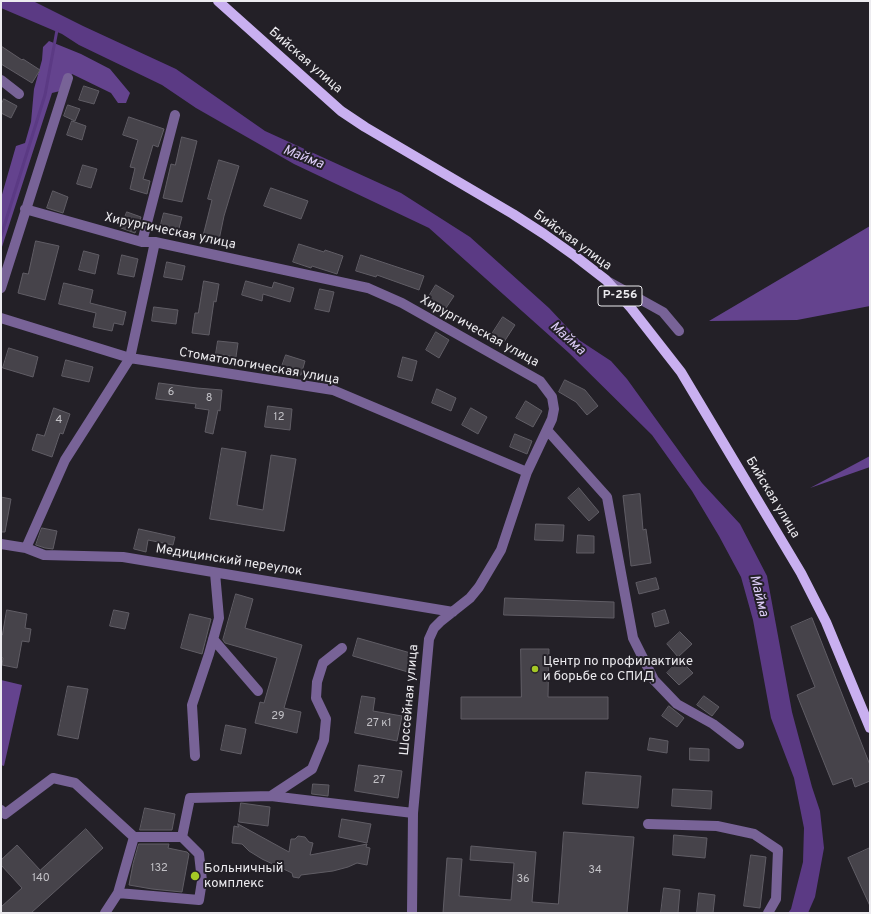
<!DOCTYPE html>
<meta charset="utf-8">
<style>
body{margin:0}
#map{position:relative;width:871px;height:914px;overflow:hidden;background:#232027;font-family:Overpass,sans-serif}
canvas{display:block}
.frame{position:absolute;inset:0;border:2px solid #ecebef;pointer-events:none}
</style>
<div id="map">
<canvas width="871" height="914"></canvas>
<div class="frame"></div>
</div>
<script>
const ctx = document.querySelector('canvas').getContext('2d');
ctx.lineJoin = 'round';
function fill(path, color) { ctx.fillStyle = color; ctx.fill(path, 'evenodd'); }
function stroke(path, color, width, dash) { ctx.strokeStyle = color; ctx.lineWidth = width; ctx.lineCap = dash ? 'butt' : 'round'; ctx.setLineDash(dash || []); ctx.stroke(path); }
function label(font, color, halo, rows, align = 'center') {
  ctx.font = font + ' Overpass,sans-serif'; ctx.lineWidth = 4; ctx.setLineDash([]); ctx.textBaseline = 'middle'; ctx.strokeStyle = halo; ctx.fillStyle = color; for (const [text, x, y, turn = 0] of rows) {
    ctx.save(); ctx.translate(x, y); ctx.rotate((+turn || 0) * Math.PI / 180); ctx.textAlign = isNaN(turn) ? turn : align; if (halo) ctx.strokeText(text, 0, 0); ctx.fillText(text, 0, 0); ctx.restore();
  }
}
const forest = new Path2D(`
 M49,41L81,54L110,69L130,93L126,103H118L111,93L72,74L60,91L52,93L1,250V198L16,146L25,143L31,122L34,89L42,60L43,47Z
 M870,226V306L797,320L709,321Z
 M870,456V467L810,488Z
 M1,680L22,685L4,766L1,765Z`);
const water = new Path2D(`
 M1,1H33L83,26L176,69L265,131L401,193L470,237L549,308L579,340L611,361L627,379L702,483L740,524L767,576L792,712L812,787L820,811L824,848L815,897L808,913H788L791,909L803,862L804,828L794,778L771,718L753,620L741,577L719,536L692,491L652,435L569,353L429,228L294,164L196,108L162,85L79,45L62,34L1,8Z`);
const stream = new Path2D(`
 M1,236L45,95L57,30`);
const building = new Path2D(`
 M1,46L22,60L23,59L40,70L32,83L1,64Z
 M84,86L99,91L94,104L79,100Z
 M4,99L17,106L11,118L1,113V105Z
 M68,105L80,109L75,121L64,116Z
 M129,117L164,129L158,147L153,145L143,179L150,181L147,194L130,189L135,168L130,167L138,140L123,135Z
 M72,121L86,126L82,140L67,135Z
 M182,137L197,141L182,202L163,198L171,164L175,165Z
 M219,160L239,166L224,216L219,240L203,236L212,200L208,199Z
 M83,165L97,169L91,188L77,184Z
 M271,188L308,201L301,219L264,206Z
 M53,191L68,197L63,213L47,208Z
 M127,212L141,217L135,233L121,228Z
 M164,213L182,217L178,232L160,228Z
 M36,241L59,246L45,300L18,293L23,273L28,274Z
 M299,244L324,252L325,250L343,256L337,274L312,266L311,268L293,262Z
 M84,251L99,255L95,274L79,270Z
 M122,255L138,259L134,277L118,274Z
 M361,255L424,276L419,290L377,275L376,277L356,271Z
 M167,262L185,266L182,280L164,277Z
 M204,281L219,284L216,302L214,301L209,335L192,333L195,313H198Z
 M246,281L272,288L274,282L294,288L290,302L263,294L262,301L242,295Z
 M64,283L93,290L90,303L126,312L123,325L114,323L112,331L93,327L96,313L59,304Z
 M436,285L454,296L446,308L428,298Z
 M320,289L334,292L329,312L315,309Z
 M154,307L178,310L176,324L152,321Z
 M503,317L515,325L504,342L492,334Z
 M436,332L449,340L439,358L426,350Z
 M218,341L238,343L236,357L216,354Z
 M9,348L38,357L33,377L3,368Z
 M286,355L305,361L301,375L281,369Z
 M403,357L417,361L412,381L398,377Z
 M66,360L93,367L89,382L62,376Z
 M565,380L585,390L598,406L587,415L576,402L559,392Z
 M159,383L197,388L222,390L220,411L218,410L213,434L205,432L209,410L195,408L196,404L156,399Z
 M437,389L456,398L451,411L432,403Z
 M526,401L542,411L533,427L516,418Z
 M268,406L292,409L290,430L265,427Z
 M54,408L70,414L63,434L60,433L52,457L32,450L37,434L44,436Z
 M471,408L487,417L478,434L462,425Z
 M515,434L532,441L527,454L510,447Z
 M222,448L246,452L237,505L263,510L271,455L296,459L284,531L210,519Z
 M579,488L599,512L589,521L568,498Z
 M640,494L643,530L646,529L651,563L631,566L623,496Z
 M1,497L11,499L5,532H1Z
 M536,524L564,525L563,541L535,540Z
 M42,528L57,531L53,549L45,548L36,545Z
 M139,529L175,537L173,545L148,540L146,552L134,549Z
 M578,535L594,536V553H577Z
 M656,578L659,589L639,594L636,583Z
 M236,594L253,599L245,628L302,645L284,708L301,712L297,733L255,723L260,702L264,703L277,658L225,643L223,640Z
 M505,598L614,602V618L504,615Z
 M7,610L27,614L25,628L31,629L29,642L22,641L17,668L2,665L3,658L1,657V635H2Z
 M114,610L129,613L125,629L110,626Z
 M665,610L669,623L655,627L652,614Z
 M190,614L211,619L202,654L181,648Z
 M812,618L870,765V781L855,787L852,778L833,785L797,695L815,687L791,627Z
 M680,632L692,644L678,657L667,644Z
 M358,638L414,654L408,672L353,656Z
 M521,649H549L548,697H608V719H461V697H521Z
 M680,660L693,673L679,685L667,673Z
 M68,686L88,689L78,739L58,735Z
 M362,696L375,698L373,711L402,716L397,741L355,733Z
 M704,696L719,707L712,716L697,705Z
 M669,706L684,718L677,727L662,716Z
 M226,725L246,729L241,754L221,750Z
 M650,738L668,741L667,753L648,750Z
 M690,748L709,749V761L690,760Z
 M359,765L402,771L398,798L355,791Z
 M586,772L641,776L638,808L583,804Z
 M313,784L329,785L328,796L312,794Z
 M673,789L712,791L711,809L672,806Z
 M241,803L270,807L268,826L239,822Z
 M145,808L175,814L172,830H140Z
 M342,819L371,824L367,843L339,837Z
 M238,824L289,852L291,839H295L298,836L305,837L309,842L313,843L310,855L367,844L366,847L370,848L367,865L357,863L348,867L333,871L301,875L299,878L293,877L292,873L262,859L249,851L242,844L232,843L234,826L238,827Z
 M86,829L103,848L31,913H1V907L22,888L1,865V860L17,845L40,870Z
 M564,832L634,837L627,913H443L447,858L462,859L459,896L511,900L514,863L470,860L471,846L536,852L532,902L558,904Z
 M674,835L707,838L705,858L673,855Z
 M139,844H169L168,848L187,852L189,854L182,892L152,889L129,885L133,864Z
 M870,848V906L848,858Z
 M751,855L766,857L760,908L744,906Z
 M664,888L680,890L678,913H661Z
 M699,893L715,895L713,913H697Z`);
const minor = new Path2D(`
 M1,80L19,94
 M25,209L142,242H155L368,288L402,303L540,381L552,397L554,409L552,419L527,472L501,550L479,587L470,598L441,621L434,628L429,639L413,813L412,913
 M142,242L175,115
 M609,282L663,312L679,331
 M1,288L68,78
 M1,318L130,358L333,390L527,472
 M547,430L607,497L633,638L654,680L677,704L713,724L739,744
 M1,544L26,548L44,555L123,557L453,612
 M26,548L65,460L130,358L155,242
 M213,639L258,691
 M195,756L192,705L209,654L219,618L215,573
 M271,796L312,769L324,740L326,719L316,698L317,682L323,663L342,648
 M1,810L5,814L53,778L75,783L134,837
 M648,824L717,826L754,834L778,850L776,899L768,913
 M182,837H134L118,893L199,900L202,881L199,854L182,837L190,798L271,796L413,813
 M105,913L118,893`);
const major = new Path2D(`
 M218,1L341,111L365,127L513,214L544,234L575,256L606,280L631,308L681,372L801,573L826,622L870,728`);
const markers = [
 [535,669,4,"#a4c825"],
 [195,876,5,"#a4c825"]
];
const numberNames = [
 ["6",171,393],
 ["8",209,399],
 ["12",279,418],
 ["4",59,421],
 ["29",278,717],
 ["27 к1",379,724],
 ["27",379,781],
 ["132",159,869],
 ["34",595,871],
 ["140",41,879],
 ["36",523,880]
];
const shields = [
 [620,296,44]
];
const shieldNames = [
 ["Р-256",620,296]
];
const streetNames = [
 ["Бийская улица",305,61,41],
 ["Хирургическая улица",170,232,12],
 ["Бийская улица",572,241,36],
 ["Хирургическая улица",479,332,29],
 ["Стоматологическая улица",259,367,10],
 ["Бийская улица",772,498,59],
 ["Медицинский переулок",229,561,9],
 ["Шоссейная улица",410,700,-85]
];
const poiNames = [
 ["Центр по профилактике",543,662],
 ["и борьбе со СПИД",543,677],
 ["Больничный",204,869],
 ["комплекс",204,884]
];
const waterNames = [
 ["Майма",303,158,22],
 ["Майма",567,339,42],
 ["Майма",758,596,76]
];
fill(forest, '#64438e');
fill(water, '#5b3a84');
stroke(stream, '#5b3a84', 3);
fill(building, '#46434a');
stroke(building, '#605d65', 1);
stroke(minor, '#786397', 10);
stroke(major, '#c9b0f0', 10);
for (const [x, y, r, color] of markers) { const dot = new Path2D(); dot.arc(x, y, r, 0, 2 * Math.PI); ctx.fillStyle = color; ctx.fill(dot); stroke(dot, '#232027', 1.5); }
label('11px', '#c2c1c6', null, numberNames);
for (const [x, y, w] of shields) { const box = new Path2D(); box.roundRect(x - w / 2, y - 10, w, 20, 3); ctx.fillStyle = '#232027'; ctx.fill(box); stroke(box, '#ecebef', 1); }
label('bold 12px', '#ecebef', null, shieldNames);
label('13px', '#ecebef', '#232027', streetNames);
label('13px', '#ecebef', '#232027', poiNames, 'left');
label('italic 14px', '#dacaf4', '#232027', waterNames);
</script>
